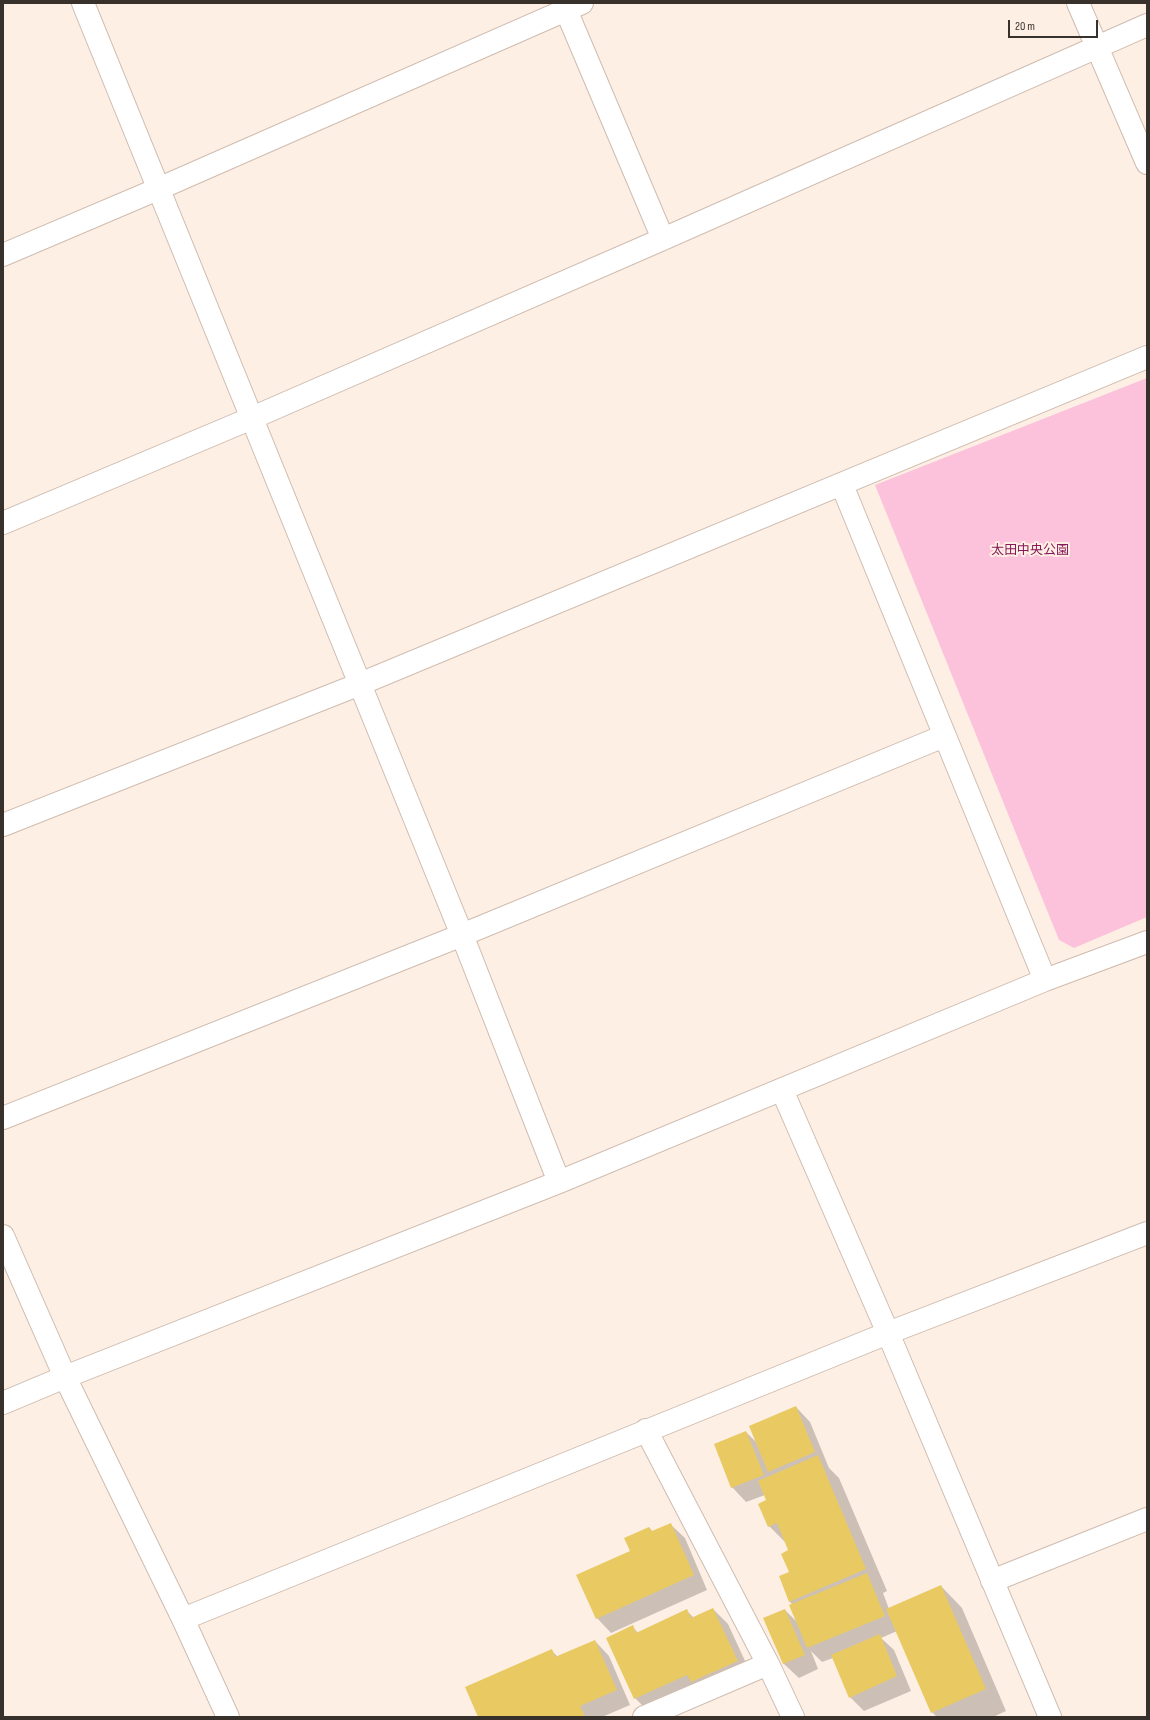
<!DOCTYPE html>
<meta charset="utf-8">
<style>
body{margin:0}
#map{position:relative;width:1150px;height:1720px;overflow:hidden;background:#feefe4;font-family:"Sofia Sans Condensed",sans-serif}
canvas{display:block}
.frame{position:absolute;inset:0;border:4px solid #37302b;pointer-events:none}
.scale{position:absolute;left:1008px;top:20px;width:90px;height:18px;box-sizing:border-box;border:2px solid #37302b;border-top:0;padding-left:5px;font-size:12px;line-height:14px;white-space:nowrap;color:#37302b;-webkit-text-stroke:3px #feefe4;paint-order:stroke}
</style>
<div id="map">
<canvas width="1150" height="1720"></canvas>
<div class="frame"></div>
<div class="scale">20 m</div>
</div>
<script>
const ctx = document.querySelector('canvas').getContext('2d');
ctx.lineJoin = 'round';
function fill(path, color) { ctx.fillStyle = color; ctx.fill(path, 'evenodd'); }
function stroke(path, color, width, dash) { ctx.strokeStyle = color; ctx.lineWidth = width; ctx.lineCap = dash ? 'butt' : 'round'; ctx.setLineDash(dash || []); ctx.stroke(path); }
function label(font, color, halo, rows, align = 'center') {
  ctx.font = font + ' "Sofia Sans Condensed","Noto Sans JP",sans-serif'; ctx.lineWidth = 4; ctx.setLineDash([]); ctx.textBaseline = 'middle'; ctx.strokeStyle = halo; ctx.fillStyle = color; for (const [text, x, y, turn = 0] of rows) {
    ctx.save(); ctx.translate(x, y); ctx.rotate((+turn || 0) * Math.PI / 180); ctx.textAlign = isNaN(turn) ? turn : align; if (halo) ctx.strokeText(text, 0, 0); ctx.fillText(text, 0, 0); ctx.restore();
  }
}
const green = new Path2D(`
 M1147,378V917L1074,948L1059,940L875,485Z`);
const shadow = new Path2D(`
 M796,1407L810,1422L829,1468L839,1478L887,1591L883,1593L889,1609L941,1586L962,1608L1006,1711L993,1717H937L932,1712L897,1631L881,1638L894,1650L911,1691L864,1711L850,1697L833,1658L822,1662L811,1651L818,1669L799,1678L784,1664L765,1618L785,1610L797,1622L793,1605L790,1602L789,1551L787,1544L769,1526L767,1501L765,1495L746,1502L732,1487L746,1432L757,1443Z
 M670,1524L685,1538L707,1590L611,1633L597,1618L631,1552L649,1528L653,1532Z
 M713,1609L728,1624L752,1676L650,1713L635,1698L632,1626L638,1633L686,1610L694,1618Z
 M595,1641L609,1656L630,1705L602,1717H479L552,1651L558,1657Z`);
const building = new Path2D(`
 M796,1406L815,1452L768,1472L749,1426Z
 M746,1431L764,1475L731,1488L714,1444Z
 M818,1455L866,1569L789,1602L779,1576L789,1572L781,1554L788,1550L777,1523L768,1527L758,1504L766,1500L758,1481Z
 M671,1523L694,1575L596,1619L576,1575L630,1551L624,1538L649,1527L652,1531Z
 M867,1573L885,1616L807,1648L789,1605Z
 M941,1585L986,1689L931,1713L886,1609Z
 M713,1608L738,1661L691,1682L687,1675L634,1699L606,1638L633,1625L636,1633L687,1609L691,1618Z
 M785,1609L805,1655L783,1664L763,1618Z
 M880,1634L897,1676L849,1698L831,1655Z
 M595,1640L617,1690L580,1706L585,1717H478L465,1687L552,1649L555,1657Z`);
const minor = new Path2D(`
 M83,3L462,935L559,1182
 M1078,3L1147,163
 M566,10L663,239
 M3,255L158,189L582,3
 M842,485L1045,980
 M3,523L252,418L663,239L1147,25
 M3,825L360,684L1147,357
 M782,1090L888,1333L1050,1717
 M3,1118L462,935L944,736
 M3,1236L65,1377L183,1619L228,1717
 M3,1403L65,1377L559,1182L1045,980L1147,942
 M646,1430L768,1664L793,1717
 M992,1581L1147,1519
 M183,1619L888,1333L1147,1233
 M644,1717L768,1664`);
const parkNames = [
 ["太田中央公園",1030,551]
];
fill(green, '#fcc2db');
fill(shadow, '#0003');
fill(building, '#e8c962');
stroke(minor, '#cebcaf', 24);
stroke(minor, '#fff', 22);
label('13px', '#881859', '#feefe4', parkNames);
</script>
